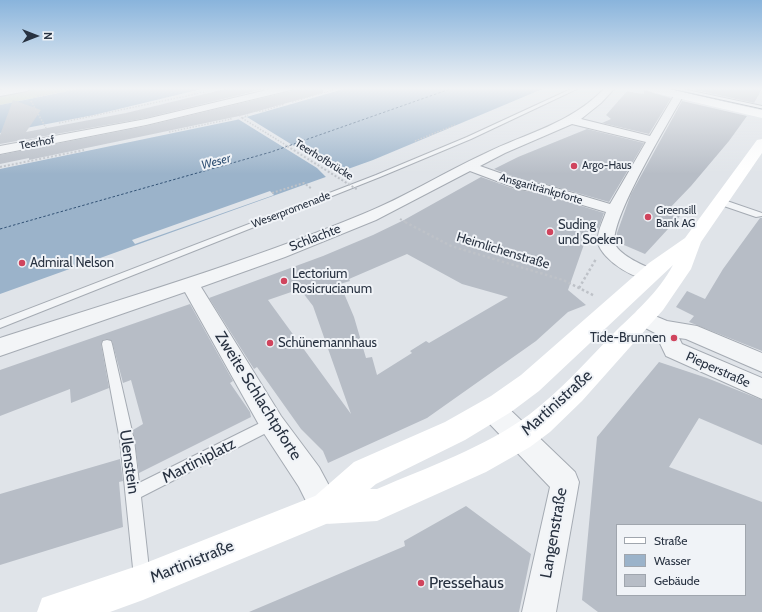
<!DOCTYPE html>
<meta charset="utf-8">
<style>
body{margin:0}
#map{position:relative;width:762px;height:612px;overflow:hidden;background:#e0e4e9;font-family:Cabin,sans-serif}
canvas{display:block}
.legend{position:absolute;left:616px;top:524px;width:130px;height:72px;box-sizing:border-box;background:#f0f3f7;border:1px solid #a0a6ae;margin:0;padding:5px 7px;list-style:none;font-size:12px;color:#283241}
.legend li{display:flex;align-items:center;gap:8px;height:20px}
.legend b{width:20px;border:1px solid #a0a6ae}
.north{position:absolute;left:16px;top:16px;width:40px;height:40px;-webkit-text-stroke:3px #f0f3f7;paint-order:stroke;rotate:90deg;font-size:11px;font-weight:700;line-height:16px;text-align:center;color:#283241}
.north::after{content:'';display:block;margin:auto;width:14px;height:18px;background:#283241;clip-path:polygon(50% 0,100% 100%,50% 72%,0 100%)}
</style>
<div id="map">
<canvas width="762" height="612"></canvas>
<ul class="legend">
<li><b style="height:5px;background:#fff"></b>Straße</li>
<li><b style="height:11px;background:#9bb3ca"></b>Wasser</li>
<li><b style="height:11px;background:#b7bdc6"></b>Gebäude</li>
</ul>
<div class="north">N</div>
</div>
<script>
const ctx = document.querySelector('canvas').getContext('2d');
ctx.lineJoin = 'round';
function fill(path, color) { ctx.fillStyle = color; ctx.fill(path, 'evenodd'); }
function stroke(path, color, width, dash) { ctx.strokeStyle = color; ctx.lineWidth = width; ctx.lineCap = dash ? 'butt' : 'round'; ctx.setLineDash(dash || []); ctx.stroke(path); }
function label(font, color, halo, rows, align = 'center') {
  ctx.font = font + ' Cabin,sans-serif'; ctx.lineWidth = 4; ctx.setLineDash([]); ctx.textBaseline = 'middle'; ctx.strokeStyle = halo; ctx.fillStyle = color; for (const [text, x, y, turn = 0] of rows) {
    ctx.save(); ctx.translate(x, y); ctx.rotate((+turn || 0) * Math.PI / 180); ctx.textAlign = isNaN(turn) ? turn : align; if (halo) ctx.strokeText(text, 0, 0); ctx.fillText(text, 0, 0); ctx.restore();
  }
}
const green = new Path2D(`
 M36,88H82L0,105V95Z`);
const water = new Path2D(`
 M82,88H206L94,115L0,133V105Z
 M347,88H545L373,160L0,294V169L236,120Z`);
const pier = new Path2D(`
 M247,117L325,165L341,174L328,179L317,168L238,119Z
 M270,191L274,195L135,244L132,240Z`);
const ferry = new Path2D(`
 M0,229L271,152L453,88`);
const building = new Path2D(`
 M229,88H268L146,118L0,144V135L13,100L41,110L26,132L126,113Z
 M294,88H323V93L244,115L29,160V158L0,164V155L146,126L291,91Z
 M686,88H762V89L754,103Z
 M644,90L671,98L649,134L602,123L611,119L606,115L627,91L644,94Z
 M682,101L747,116L729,141L691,186L667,211L680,216L645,254L617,242V233L631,194Z
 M587,129L644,143L609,202L546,184L525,181L494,169L518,157Z
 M481,177L517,190L539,193L604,213L597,233L589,230L568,290L586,305L568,312L536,341L427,418L328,463L323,451L301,429L257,367L254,369L209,298L323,256L373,235L404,220ZM407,254L462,284L508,297L429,343L426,341L410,351L412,353L377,375L372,357L366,358L354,317L340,284L350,281L349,279ZM300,289L313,306L351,414L268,300Z
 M760,218H762V351L689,322L694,316L676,307L687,291L705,299L723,269Z
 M190,304L233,381L230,383L250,412L251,417L139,473L133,430L143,424L131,380L123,383L112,341L107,339L103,340L101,344L109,388L71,403L70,389L0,416V370Z
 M659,362L707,378L762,400V445L699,418L669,467L762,502V612H598L582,600L597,437ZM617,525H745V595H617Z
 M120,459L123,481L119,482L123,527L0,565V494Z
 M466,506L531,554L519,612H249L405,546L404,541Z`);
const pathFar2 = new Path2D(`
 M42,90L50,88
 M46,90L66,88
 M302,90L316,95
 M37,96L76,88
 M31,101L46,128
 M292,102L339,88
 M253,111H263L285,104
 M237,113L242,118
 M242,118L248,115
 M59,123L205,92
 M169,132L231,119L229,117
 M415,141L455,125`);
const pathFar1 = new Path2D(`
 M0,167L84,150
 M272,193L304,183L312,189
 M400,219L407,223`);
const path = new Path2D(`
 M405,222L451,246L563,280L595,296
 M579,288L596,259`);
const lane = new Path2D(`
 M573,88H579L471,139L380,177L0,328V320L376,175L467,137Z
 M669,88H678L762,106V110Z
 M718,200H724L762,213V216L756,217L718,204Z
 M107,340L111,341L112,344L134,440L139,483L258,424L263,422L268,424L269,428L268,432L141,497L150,578L148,584L142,586L136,584L134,578L120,440L102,344L103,341Z`);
const street = new Path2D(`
 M11,88H32L27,91L0,96V90Z
 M275,88H293L291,90L146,125L0,154V146L146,119Z
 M605,88H615L601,103L581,119L650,136L675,94H681L683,96C670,120 608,222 615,244C620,256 645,266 656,271L658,275L656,279C639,284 602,260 598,243C596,234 603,221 606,212L539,192L518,189L470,171L376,220L285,257L201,287L281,416L319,467L341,508L337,519L326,523L315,519L299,487L263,432L185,292L0,356V338C122,299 245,263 363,214C405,197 443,173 484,154C528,132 569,125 605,88ZM572,124L646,142L610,204L546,185L525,182L480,166L505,153Z
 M643,311L667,321L697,326L762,353V372L686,339L679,338L682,344L762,378V399L666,356L655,333L636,323L633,318L636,313Z
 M493,399L502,402L575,472L579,482L556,612H522L550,487L484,418L480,410L484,402Z`);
const secondary = new Path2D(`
 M643,88H663L762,110V118L648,91Z
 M762,139V153L701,242L691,269L663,310L582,401L550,432L530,447L486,472L377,521L326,524L143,600L110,612H37L42,598L143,564L315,496L354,462L445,422L491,396L521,375L649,263L685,238L757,140ZM673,265C659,292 634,313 613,334C586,362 560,391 530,414C484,448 428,467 377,489H370L376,484L465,440L511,412L539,391Z`);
const tram = new Path2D(`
 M667,88L762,109`);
const pathBridgeFar1 = new Path2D(`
 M242,118L289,147`);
const pathBridge = new Path2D(`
 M287,146L358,190`);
const markers = [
 [574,166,4,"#d0445d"],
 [648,217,4,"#d0445d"],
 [550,232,4,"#d0445d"],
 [22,263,4,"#d0445d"],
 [284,281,4,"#d0445d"],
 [674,338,4,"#d0445d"],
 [270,343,4,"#d0445d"],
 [421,583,4,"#d0445d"]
];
const farStreetnames = [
 ["Teerhof",37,143,-11],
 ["Teerhofbrücke",324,160,32],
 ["Ansgaritränkpforte",541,189,16],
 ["Weserpromenade",291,210,-21]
];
const farPoinames = [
 ["Argo-Haus",582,166],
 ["Greensill",656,211],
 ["Bank AG",656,224]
];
const farWaternames = [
 ["Weser",216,162,-15]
];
const poiNames = [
 ["Suding",558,225],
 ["und Soeken",558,240],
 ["Admiral Nelson",30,263],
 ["Lectorium",292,274],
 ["Rosicrucianum",292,289],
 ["Tide-Brunnen",666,338,"right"],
 ["Schünemannhaus",278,343]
];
const streetNames = [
 ["Schlachte",315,238,-21],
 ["Heimlichenstraße",503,251,17],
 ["Pieperstraße",718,370,24]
];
const nearStreetnames = [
 ["Zweite Schlachtpforte",258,396,58],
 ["Martinistraße",557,403,-42],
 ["Martiniplatz",199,461,-27],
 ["Ulenstein",129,462,82],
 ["Langenstraße",554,533,-80],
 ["Martinistraße",192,562,-22]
];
const nearPoinames = [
 ["Pressehaus",429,583]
];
fill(green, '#c6d3c1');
fill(water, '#9bb3ca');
fill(pier, '#e0e4e9');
stroke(ferry, '#325275', 1, [2.5, 2]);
fill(building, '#b7bdc6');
stroke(lane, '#a5abb3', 2);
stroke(street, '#a5abb3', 2);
stroke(pathFar2, '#bec2c8', 1.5, [1.5, 1.5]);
stroke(pathFar1, '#bec2c8', 2, [2, 2]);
stroke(path, '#bec2c8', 2.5, [2.5, 2.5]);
fill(lane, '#f3f5f7');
fill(street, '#f3f5f7');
fill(secondary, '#fff');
stroke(tram, '#798493', 1);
stroke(pathBridgeFar1, '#bec2c8', 1.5, [1.5, 1.5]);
stroke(pathBridge, '#bec2c8', 2, [2, 2]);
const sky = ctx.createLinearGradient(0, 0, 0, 174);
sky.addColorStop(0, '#89b4dc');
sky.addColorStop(0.51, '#f1f3f5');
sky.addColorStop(1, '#f1f3f500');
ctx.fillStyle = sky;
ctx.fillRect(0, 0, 762, 174);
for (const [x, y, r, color] of markers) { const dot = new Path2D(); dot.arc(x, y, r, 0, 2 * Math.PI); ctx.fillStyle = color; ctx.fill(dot); stroke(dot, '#f0f3f7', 1.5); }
label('11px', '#283241', '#f0f3f7', farStreetnames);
label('11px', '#283241', '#f0f3f7', farPoinames, 'left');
label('italic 12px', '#325275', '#f0f3f7', farWaternames);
label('13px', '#283241', '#f0f3f7', poiNames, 'left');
label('13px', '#283241', '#f0f3f7', streetNames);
label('16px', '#283241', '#f0f3f7', nearStreetnames);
label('16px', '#283241', '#f0f3f7', nearPoinames, 'left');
</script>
